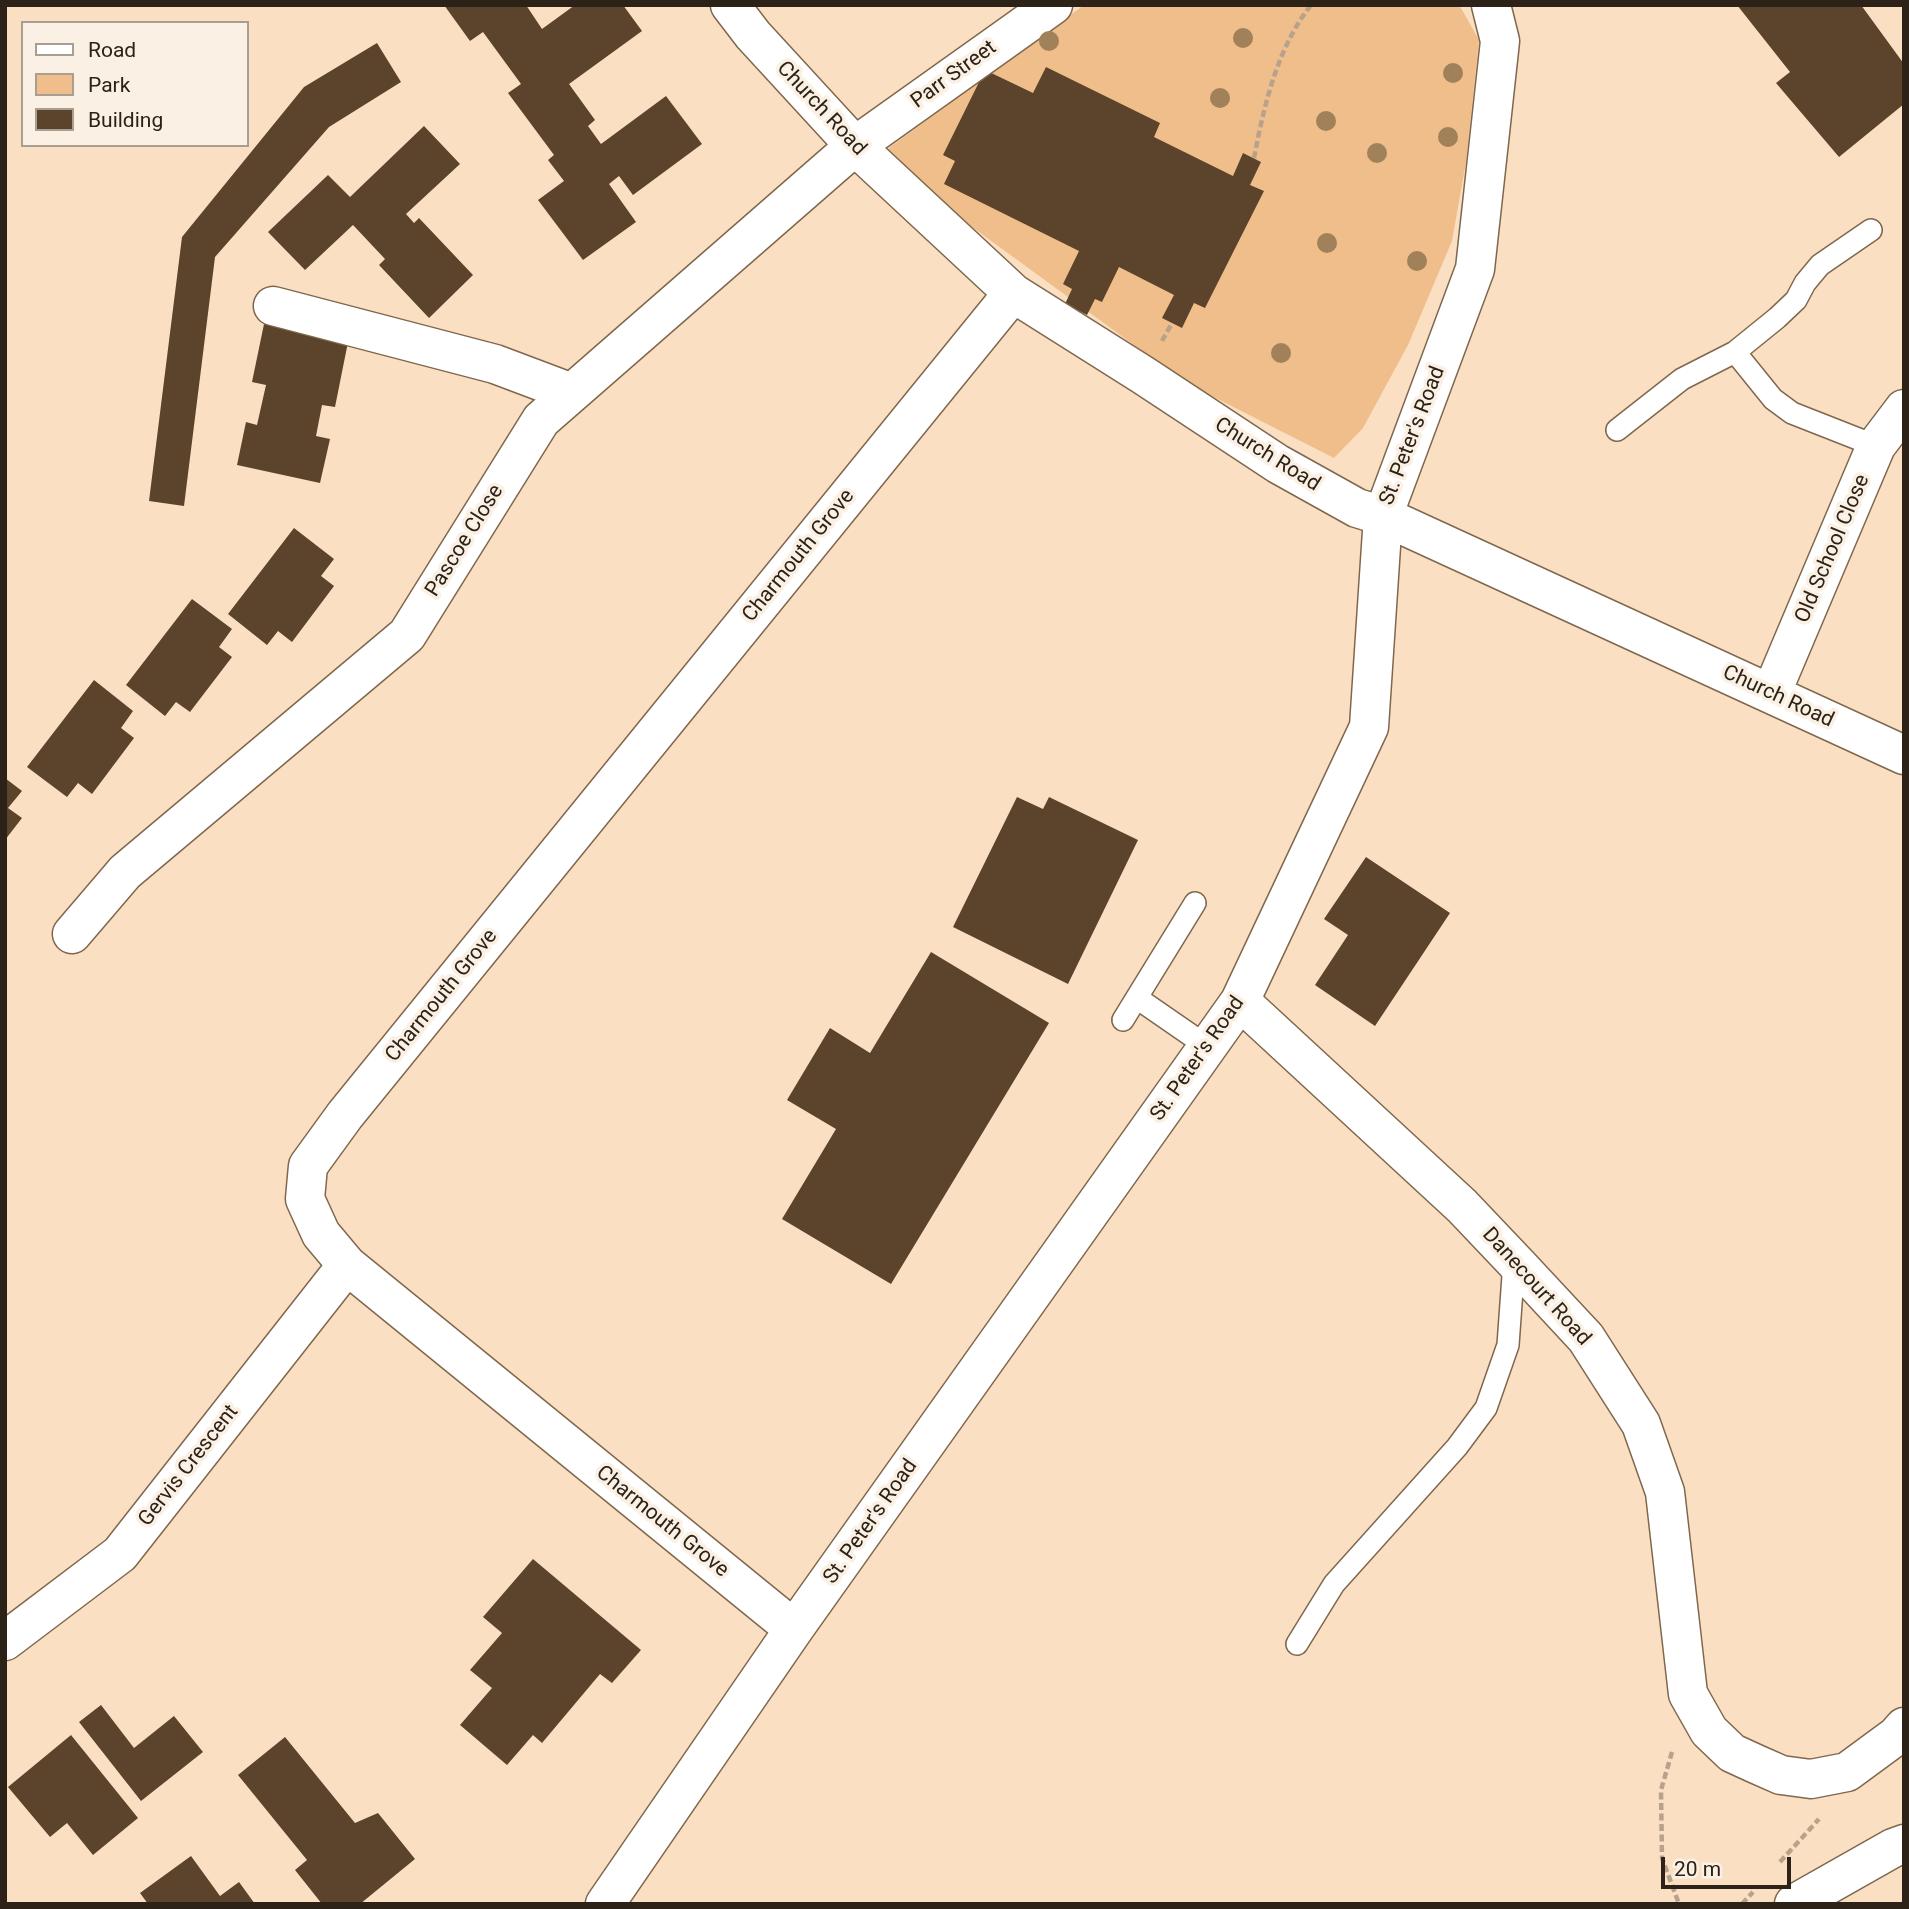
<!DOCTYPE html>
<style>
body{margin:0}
#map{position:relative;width:1909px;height:1909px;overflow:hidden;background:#fbdfc2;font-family:Roboto,sans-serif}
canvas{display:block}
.frame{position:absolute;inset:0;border:7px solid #2c2217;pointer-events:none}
.legend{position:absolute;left:21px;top:21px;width:228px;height:126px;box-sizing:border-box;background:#fbf0e4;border:2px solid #a89e92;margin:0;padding:9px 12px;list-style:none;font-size:21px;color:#2c2217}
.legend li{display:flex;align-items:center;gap:14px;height:35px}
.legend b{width:35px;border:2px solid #a89e92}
.scale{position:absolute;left:1661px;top:1857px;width:130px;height:32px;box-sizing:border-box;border:4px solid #2c2217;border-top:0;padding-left:9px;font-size:21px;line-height:24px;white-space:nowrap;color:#2c2217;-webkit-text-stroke:5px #fbf0e4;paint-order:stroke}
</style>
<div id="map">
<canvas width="1909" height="1909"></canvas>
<div class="frame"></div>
<ul class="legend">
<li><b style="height:9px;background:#fff"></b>Road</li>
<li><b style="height:19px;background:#efbe8a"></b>Park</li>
<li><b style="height:19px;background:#5b442b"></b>Building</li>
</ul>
<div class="scale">20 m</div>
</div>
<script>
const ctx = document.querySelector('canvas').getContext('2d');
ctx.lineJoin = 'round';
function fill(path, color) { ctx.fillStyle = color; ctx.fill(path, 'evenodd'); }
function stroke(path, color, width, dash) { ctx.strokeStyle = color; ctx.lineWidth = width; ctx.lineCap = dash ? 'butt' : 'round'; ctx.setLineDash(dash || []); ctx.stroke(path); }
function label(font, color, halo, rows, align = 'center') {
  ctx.font = font + ' Roboto,sans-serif'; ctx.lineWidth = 7; ctx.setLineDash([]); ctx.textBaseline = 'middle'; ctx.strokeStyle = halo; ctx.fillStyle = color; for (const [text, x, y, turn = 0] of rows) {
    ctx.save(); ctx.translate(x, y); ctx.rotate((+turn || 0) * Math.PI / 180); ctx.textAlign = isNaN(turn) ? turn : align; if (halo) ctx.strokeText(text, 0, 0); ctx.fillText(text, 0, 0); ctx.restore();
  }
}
const green = new Path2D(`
 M1084,5H1458L1461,8L1479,40L1466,162L1452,241L1408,345L1363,428L1334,458L1186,383L898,173L887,159L888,149L893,145Z`);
const building = new Path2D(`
 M444,5H526L542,29L575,5H623L642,31L569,84L595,120L588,126L601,144L666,96L702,144L633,195L619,176L609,184L636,222L583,260L538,200L564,181L548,160L554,155L508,93L521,84L483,32L470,41Z
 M1737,5H1861L1904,64V104L1839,157L1776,83L1790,72Z
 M377,43L401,82L329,127L215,257L184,506L149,501L182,237L304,87Z
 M1046,67L1160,123L1154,137L1233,176L1243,153L1261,162L1250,185L1264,191L1205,308L1194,303L1182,328L1162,318L1174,295L1119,267L1102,302L1095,299L1087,315L1065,304L1072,289L1063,284L1079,251L944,184L955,161L943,155L985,70L1033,93Z
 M424,126L460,164L406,214L414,223L419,218L473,275L429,318L379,265L385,259L353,225L305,270L268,232L328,175L350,197Z
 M264,324L348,342L335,407L322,405L316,436L330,439L320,483L237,465L246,422L257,425L266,385L252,382Z
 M294,528L334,559L321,576L334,586L292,642L278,631L267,645L228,614Z
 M192,599L232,629L219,647L232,657L190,712L176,702L165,716L126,685Z
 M94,680L133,711L121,728L134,738L92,794L78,783L67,797L27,767Z
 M5,778L22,791L8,808L22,818L5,840Z
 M1017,797L1043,809L1049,797L1138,840L1068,984L953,927Z
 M1366,857L1450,913L1375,1026L1315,985L1348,935L1324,919Z
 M931,952L1049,1023L891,1284L782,1219L836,1129L787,1100L830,1028L870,1053Z
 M533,1559L641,1650L612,1683L600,1674L542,1743L533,1735L507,1765L460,1725L492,1688L470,1670L502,1633L483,1617Z
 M101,1705L134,1748L174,1716L203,1752L141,1801L79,1722Z
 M71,1735L138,1818L93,1855L67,1823L50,1837L8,1787Z
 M285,1737L355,1823L378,1813L415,1859L360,1904H322L295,1870L307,1860L238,1775Z
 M191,1856L220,1896L239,1882L255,1904H148L140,1893Z`);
const path = new Path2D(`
 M1254,158C1264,106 1277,48 1311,5
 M1162,341L1172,323
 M1672,1752L1661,1790L1662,1858L1679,1904
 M1780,1862L1819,1819
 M1742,1904L1753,1892`);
const lane = new Path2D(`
 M1735,352L1777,318L1796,300L1805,283L1820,265L1871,230
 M1617,430L1682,379L1735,352L1773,399L1792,413L1876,446
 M1137,998L1208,1047
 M1123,1020L1195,903
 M1297,1644L1334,1584L1457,1447L1486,1408L1508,1345L1514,1262`);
const street = new Path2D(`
 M730,5L753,35L855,146L1013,293L1143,375L1278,464L1357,508L1383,516L1904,755
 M273,306L495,364L572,393
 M1771,694L1876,446L1904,409
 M72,934L125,872L407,635L541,420L855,146L1053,5
 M1240,1001L1462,1206L1519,1266L1586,1338L1641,1424L1665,1492L1688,1694L1709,1731L1732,1753L1756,1764L1781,1775L1811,1779L1847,1772L1896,1736L1904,1727
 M794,1629L347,1265L321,1234L305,1199L308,1166L345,1115L1013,293
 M5,1641L120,1554L347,1265
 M605,1904L794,1629L1240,1001L1369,727L1383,516L1475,269L1500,41L1491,5`);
const secondary = new Path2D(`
 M1794,1904L1893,1848L1904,1844`);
const trees = [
 [1243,38],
 [1049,41],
 [1453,73],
 [1220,98],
 [1326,121],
 [1448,137],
 [1377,153],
 [1327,243],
 [1417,261],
 [1281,353]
];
const streetNames = [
 ["Parr Street",954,75,-36],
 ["Church Road",821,109,47],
 ["St. Peter's Road",1413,436,-69],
 ["Church Road",1267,455,32],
 ["Pascoe Close",465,541,-58],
 ["Old School Close",1833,549,-67],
 ["Charmouth Grove",799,556,-51],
 ["Church Road",1778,697,25],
 ["Charmouth Grove",442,996,-51],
 ["St. Peter's Road",1198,1059,-55],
 ["Danecourt Road",1536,1287,48],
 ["Gervis Crescent",189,1466,-52],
 ["Charmouth Grove",662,1522,39],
 ["St. Peter's Road",871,1522,-55]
];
fill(green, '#efbe8a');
fill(building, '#5b442b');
stroke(lane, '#7f674d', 24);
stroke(street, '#7f674d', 41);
stroke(secondary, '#7f674d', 41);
stroke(path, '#b8a28b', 4.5, [7, 3.5]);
stroke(lane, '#fff', 21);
stroke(street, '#fff', 38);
stroke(secondary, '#fff', 38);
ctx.fillStyle = '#a0815a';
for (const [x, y] of trees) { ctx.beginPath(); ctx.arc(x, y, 10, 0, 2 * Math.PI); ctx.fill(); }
label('21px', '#2c2217', '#fbf0e4', streetNames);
</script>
